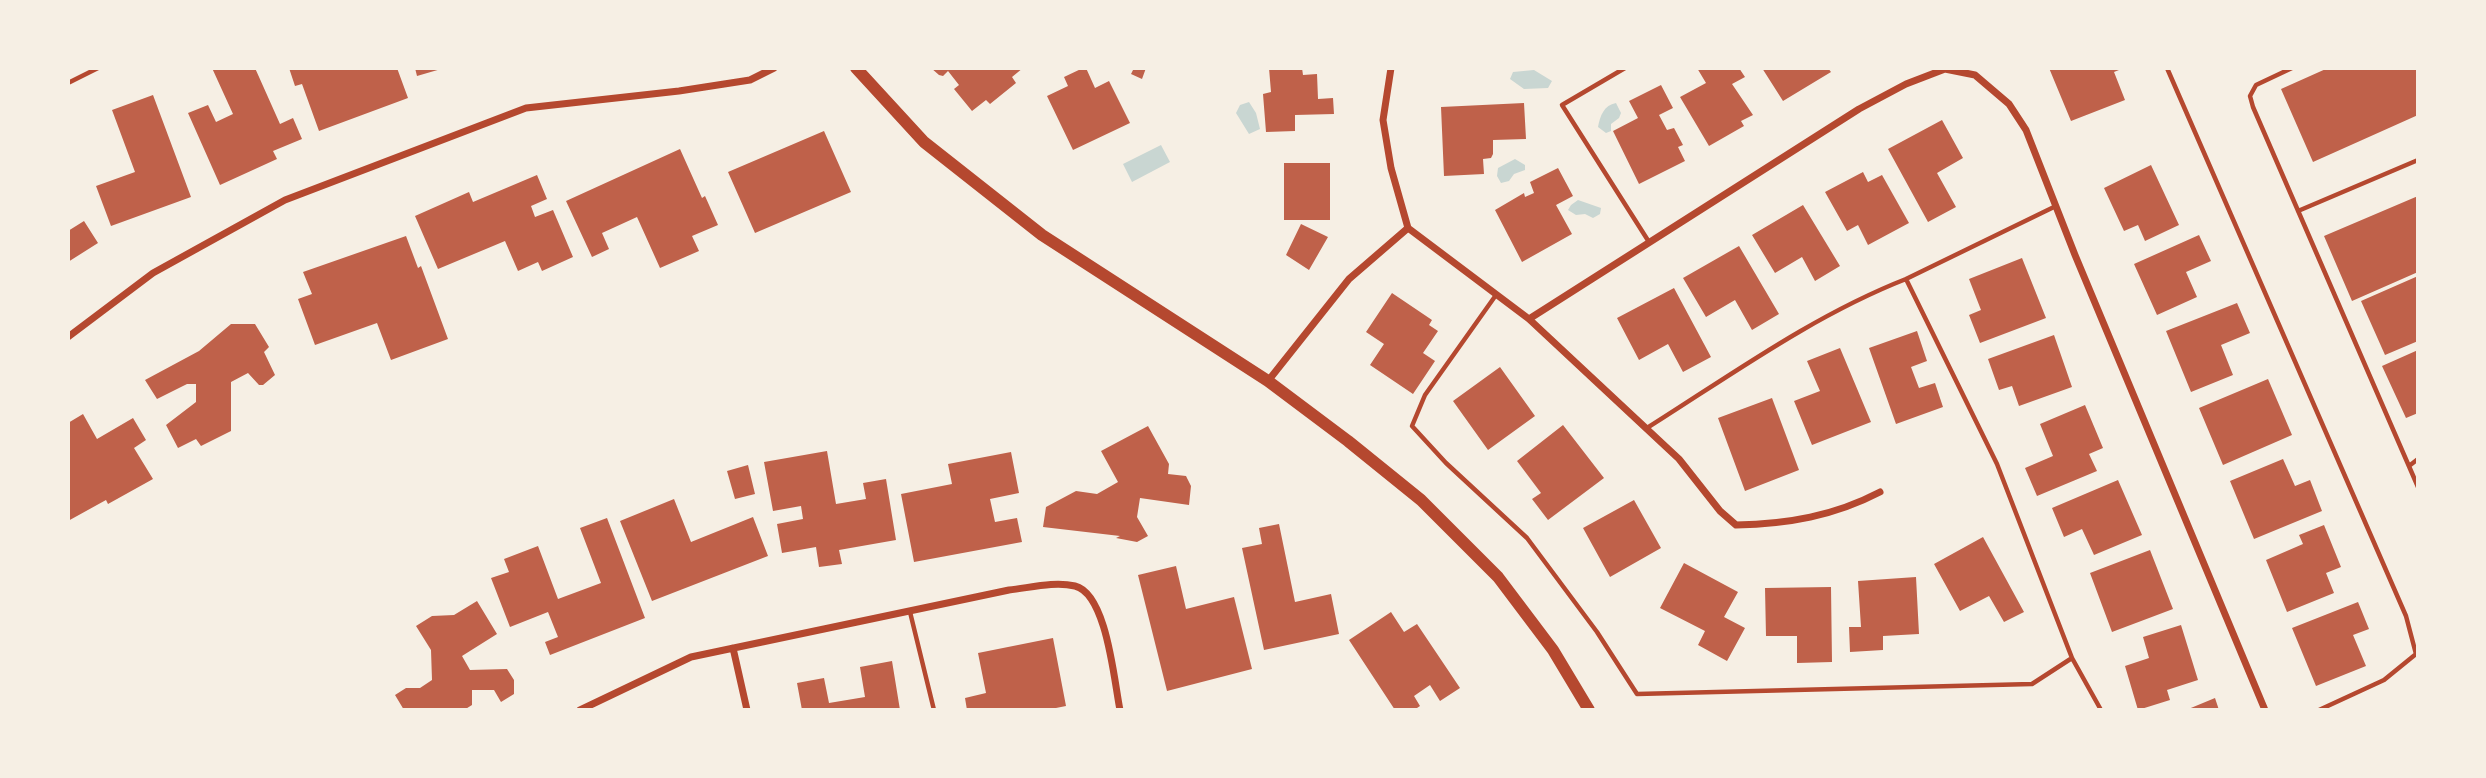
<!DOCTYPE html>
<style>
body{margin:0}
#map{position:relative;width:2486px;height:778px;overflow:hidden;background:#f6efe4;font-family:Inter,sans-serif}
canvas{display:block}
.frame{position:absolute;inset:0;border:70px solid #f6efe4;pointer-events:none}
</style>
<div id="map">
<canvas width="2486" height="778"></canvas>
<div class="frame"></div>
</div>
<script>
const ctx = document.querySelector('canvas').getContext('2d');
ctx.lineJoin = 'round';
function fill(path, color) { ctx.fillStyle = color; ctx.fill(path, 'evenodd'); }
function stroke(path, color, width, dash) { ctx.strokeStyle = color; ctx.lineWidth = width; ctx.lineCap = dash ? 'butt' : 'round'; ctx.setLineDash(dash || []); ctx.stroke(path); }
const water = new Path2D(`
 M1534,70L1552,81L1548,88L1524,89L1510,79L1513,72Z
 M1249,102L1256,113L1260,129L1249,134L1236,113L1240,105Z
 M1616,103L1621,113L1619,118L1611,124V131L1606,133L1598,127C1600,116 1604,105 1616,103Z
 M1161,145L1170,162L1132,182L1123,164Z
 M1515,159L1525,165V170L1514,174L1509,181L1501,183L1497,176L1498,168Z
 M1578,200L1601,208L1600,214L1593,218L1585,214L1576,215L1568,210L1571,205Z`);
const building = new Path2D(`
 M212,68H255L280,124L293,118L302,139L273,151L277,159L220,185L188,113L208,105L216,122L233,114Z
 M289,68H397L408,98L319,131L302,84L295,86Z
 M415,68H441V69L417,76Z
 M931,68H1023L1012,77L1016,83L990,104L986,100L972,111L954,89L959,85L948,71L943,76L939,75Z
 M1083,68H1086L1095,88L1109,81L1130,123L1073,150L1047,96L1068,86L1064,77Z
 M1134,68H1146L1142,79L1131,74Z
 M1269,68H1302L1303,75L1317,74L1318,99L1333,98L1334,114L1295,115V131L1266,132L1263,94L1271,92Z
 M1697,68H1739L1745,77L1732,84L1753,115L1741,121L1744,126L1709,146L1680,97L1706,83Z
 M1762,68H1828L1831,72L1783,101Z
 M2049,68H2124L2114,72L2125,100L2071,121Z
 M2328,68H2418V115L2313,162L2281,89Z
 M1661,85L1673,108L1659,115L1667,130L1674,128L1683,145L1678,147L1685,161L1639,184L1613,131L1638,118L1629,101Z
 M153,95L191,197L111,226L96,186L135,172L112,110Z
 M1524,103L1526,139L1493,140V154L1491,158L1483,159L1484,174L1444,176L1441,107Z
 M1942,120L1963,158L1937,173L1956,207L1928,222L1888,149Z
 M824,131L851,192L755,233L728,172Z
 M680,149L702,198L705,196L718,225L692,236L699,251L660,268L637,217L602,233L609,249L592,257L566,201Z
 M1284,163H1330V220H1284Z
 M2151,165L2179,225L2145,241L2138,225L2124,231L2104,188Z
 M1558,168L1573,196L1556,205L1572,234L1522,262L1495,210L1524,193L1525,197L1534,193L1530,182Z
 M1863,172L1868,182L1882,175L1909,223L1868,245L1858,225L1847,231L1825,192Z
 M537,175L547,199L531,206L535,217L553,210L573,257L542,271L538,262L518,271L505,241L438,269L415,216L469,192L473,202Z
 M2418,196V272L2352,301L2324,236Z
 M1803,205L1840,266L1815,281L1802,257L1775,273L1752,235Z
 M84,221L98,243L68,262V231Z
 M1301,224L1328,237L1309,270L1286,255Z
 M2199,235L2211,261L2186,272L2197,297L2157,315L2134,264Z
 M406,236L418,268L421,266L448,339L391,360L377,323L315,345L298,299L312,294L303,272Z
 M1739,246L1779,314L1752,330L1735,300L1706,317L1683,278Z
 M2022,258L2046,318L1980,343L1969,315L1981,310L1969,279Z
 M2418,276V341L2385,355L2361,301Z
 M1674,288L1711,357L1683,372L1668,344L1639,360L1617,318Z
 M1392,293L1432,320L1429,325L1438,331L1423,353L1435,361L1413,394L1370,365L1384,344L1366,332Z
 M2237,303L2250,333L2221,345L2233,375L2191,392L2166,331Z
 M231,324H255L269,347L264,352L275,375L263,385H259L248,373L231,382V431L201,446L196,439L178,448L166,425L196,402V384H187L157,399L145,380L199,351Z
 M1917,331L1927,361L1911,367L1919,388L1935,383L1943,407L1896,424L1869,348Z
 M2054,335L2072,387L2019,406L2012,386L1999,390L1988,359Z
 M1840,348L1871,422L1812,445L1794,401L1820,391L1807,361Z
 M2418,350V413L2406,418L2382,366Z
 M1500,367L1535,416L1488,450L1453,401Z
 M2268,379L2292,435L2223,465L2199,408Z
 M1772,398L1799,470L1745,491L1718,418Z
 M2085,405L2103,448L2089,454L2097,471L2037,496L2025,468L2053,456L2040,424Z
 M83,414L97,439L133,418L146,440L134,448L153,479L108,504L106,500L68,521V423Z
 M1563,425L1604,478L1548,520L1532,499L1541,493L1517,461Z
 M1148,426L1169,464L1168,474L1186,476L1191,486L1189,505L1140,498L1137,517L1148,536L1137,542L1116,538L1120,536L1043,527L1046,507L1076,491L1097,494L1118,482L1101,451Z
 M827,451L836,504L866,499L863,483L886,479L896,540L839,550L842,564L819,567L816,547L782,553L777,524L803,519L801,506L773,511L764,462Z
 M1011,452L1019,493L990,499L995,522L1017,518L1022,542L914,562L901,494L952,484L948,464Z
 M2283,459L2295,486L2310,480L2322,511L2254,539L2230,481Z
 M748,465L755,494L735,499L727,471Z
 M2118,480L2142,535L2094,555L2082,529L2064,537L2052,508Z
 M674,499L691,542L753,517L768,556L652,601L620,521Z
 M1634,500L1661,548L1610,577L1583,528Z
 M607,518L645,618L550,655L545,642L558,637L548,612L510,627L491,578L509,572L504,559L538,546L558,599L601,583L580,528Z
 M1279,524L1295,602L1331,594L1339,634L1264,650L1242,548L1262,544L1259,528Z
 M2324,525L2341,567L2326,573L2334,593L2287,612L2266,560L2303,544L2299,535Z
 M1983,537L2024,612L2004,622L1989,596L1960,611L1934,564Z
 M2150,550L2173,609L2112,632L2090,573Z
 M1684,563L1738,592L1724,617L1745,628L1727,661L1698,645L1705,631L1660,608Z
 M1176,566L1186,609L1234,597L1252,669L1167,691L1138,575Z
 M1916,577L1919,634L1883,636V650L1850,652L1849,627H1861L1858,581Z
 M1831,587L1832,662L1797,663V636H1766L1765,588Z
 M477,601L497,634L462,656L470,670L507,669L514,680V694L501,702L494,690H472V705L464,710H404L395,695L406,688H420L432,680L431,650L416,626L432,616L454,615Z
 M2358,602L2369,629L2353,635L2366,666L2316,686L2292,628Z
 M1391,612L1404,632L1417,624L1460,688L1440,701L1430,685L1414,696L1420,706L1414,710H1395L1349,640Z
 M2181,625L2198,680L2167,690L2170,700L2138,710L2125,666L2149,658L2143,637Z
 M1053,638L1066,706L1046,710H967L965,698L986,693L978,653Z
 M892,661L900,710H802L797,683L824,678L829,703L865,697L860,667Z
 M2215,698L2219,710H2186Z`);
const service = new Path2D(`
 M1625,68L1562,105L1649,242
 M2167,68L2406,616L2416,654L2384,680L2319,710
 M2292,68L2256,85L2250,96L2253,107L2418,487
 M68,83L98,68
 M2298,211L2418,160
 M1906,279L2056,206
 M1496,295L1425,395L1412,426L1446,463L1527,538L1597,632L1637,694L2032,684L2072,658
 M1647,428C1731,375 1814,315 1906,279L1997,464L2072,658L2101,710
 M2409,466L2418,459
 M910,612L934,710`);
const minor = new Path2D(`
 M1391,68L1383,120L1391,168L1408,228L1529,319L1679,459L1720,511L1736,525C1788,524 1834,516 1880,492
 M1529,319L1859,109L1906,84L1945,69L1975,75L2009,104L2026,130L2075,255L2265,710
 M68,337L153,273L285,200L526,108L679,91L750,80L774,68
 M1268,381L1349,279L1408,228
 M733,648L747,710
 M580,710L691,657L1009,590C1029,588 1054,581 1075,586C1107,594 1114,681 1120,710`);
const tertiary = new Path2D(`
 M856,68L924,142L1042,235L1268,381L1348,441L1421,500L1498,577L1553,650L1589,710`);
fill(water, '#c9d6d2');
fill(building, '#bf614a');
stroke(service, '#b5482f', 4.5);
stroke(minor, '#b5482f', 7);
stroke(tertiary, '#b5482f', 12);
</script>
